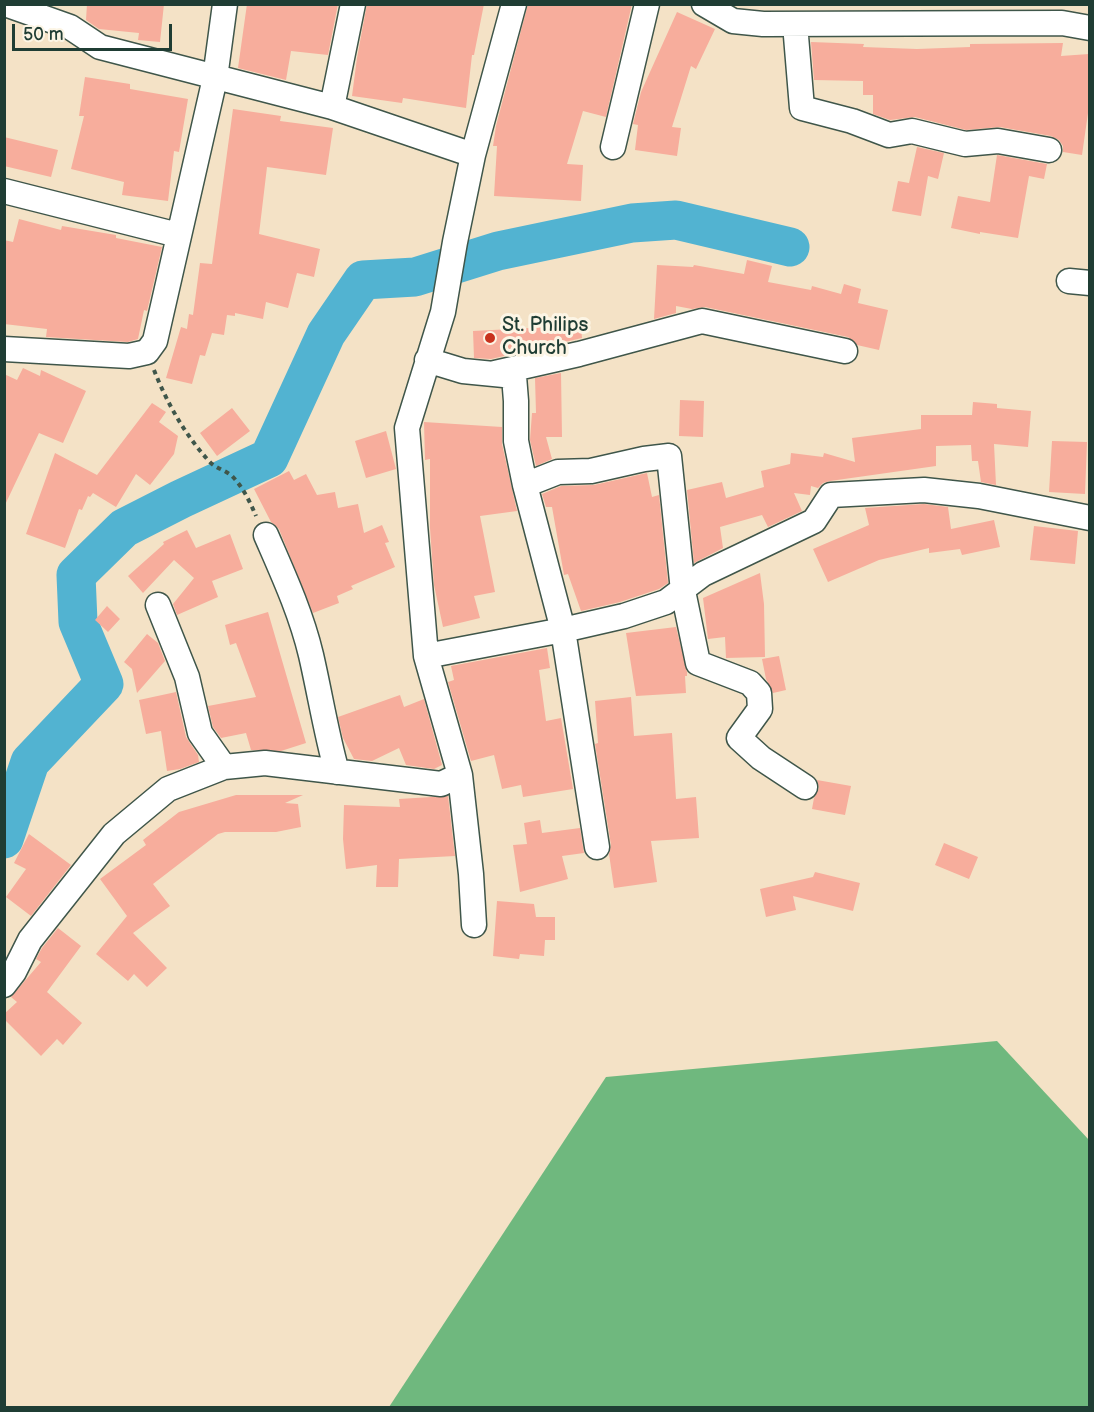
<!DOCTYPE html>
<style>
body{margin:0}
#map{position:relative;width:1094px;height:1412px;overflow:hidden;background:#f4e2c6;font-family:"Balsamiq Sans",sans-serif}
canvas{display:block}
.frame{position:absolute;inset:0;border:6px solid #1f3d34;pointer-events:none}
.scale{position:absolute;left:12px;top:24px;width:160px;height:27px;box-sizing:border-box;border:3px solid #1f3d34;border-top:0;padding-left:8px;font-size:18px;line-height:21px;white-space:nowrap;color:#1f3d34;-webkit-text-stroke:4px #fcf5e5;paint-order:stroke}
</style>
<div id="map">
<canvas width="1094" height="1412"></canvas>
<div class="frame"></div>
<div class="scale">50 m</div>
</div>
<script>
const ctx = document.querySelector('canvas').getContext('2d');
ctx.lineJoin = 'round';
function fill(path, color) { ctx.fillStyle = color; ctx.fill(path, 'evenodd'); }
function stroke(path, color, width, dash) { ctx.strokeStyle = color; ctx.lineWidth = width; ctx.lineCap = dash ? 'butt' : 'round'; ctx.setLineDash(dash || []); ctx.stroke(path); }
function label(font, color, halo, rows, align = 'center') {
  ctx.font = font + ' "Balsamiq Sans",sans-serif'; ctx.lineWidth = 6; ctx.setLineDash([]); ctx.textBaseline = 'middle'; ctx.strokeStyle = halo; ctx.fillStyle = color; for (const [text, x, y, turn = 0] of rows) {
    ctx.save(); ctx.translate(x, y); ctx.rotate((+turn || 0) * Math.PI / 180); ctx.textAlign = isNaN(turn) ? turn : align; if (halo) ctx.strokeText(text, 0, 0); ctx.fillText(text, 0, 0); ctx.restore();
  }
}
const forest = new Path2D(`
 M997,1041L1089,1140V1407H389L606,1077Z`);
const river = new Path2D(`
 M4,839L30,762L104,684L78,622L76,575L124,528L181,499L269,458L326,334L363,280L415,277L498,251L632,223L676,220L790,247`);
const building = new Path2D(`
 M87,4H164L160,42L138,40L139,33L99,29L86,20Z
 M247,4H338L328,55L291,51L286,80L238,68Z
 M367,4H484L474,55H472L466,108L403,98L402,103L352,96L357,58Z
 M528,4H632L606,117L583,111L567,164L583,165L581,201L494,196L497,146H493L496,126Z
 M677,12L715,29L696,69L691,66L672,127L681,128L677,156L635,150L638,125L633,124L641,92Z
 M811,42L864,44L863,47L917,49L970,47V44L1063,43L1061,56L1089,54V106L1082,155L1063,152V146L1059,140L1051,136L1000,127L966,130L915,117L890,120L873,114V95H863V81L814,80Z
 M85,77L130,84V89L188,99L179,152L174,151L168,201L122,195L124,182L71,169L84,116H79Z
 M233,109L281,116L280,121L333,128L326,175L267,167L259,234L320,249L314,277L297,273L288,308L266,302L263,319L235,313V316L227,315L224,335L212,333L205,356L200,355L192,384L166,378L181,327L187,329L189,314L193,315L200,263L212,264Z
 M4,137L58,150L51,177L4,166Z
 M917,147L944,153L938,179L928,176L921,216L892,211L898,181L909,183Z
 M997,155L1047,164L1044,179L1029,176L1018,238L980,232V234L951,228L958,196L990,202Z
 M19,219L61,230L62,226L116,235V238L162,247L147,311L144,310L138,339L128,342L46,337L47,329L4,324V240L13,242Z
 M747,260L772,266L768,282L811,290L812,286L841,294L844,284L861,289L858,303L888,310L879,350L857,345L848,337L705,307L692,309L676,306V313L654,319L657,265L693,267L694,265L744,274Z
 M577,319L578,328L581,327L582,338L491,359L474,358L473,331L550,327L549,321Z
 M23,368L40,376L41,370L86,391L63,443L39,433L4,507V374L17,380Z
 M561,373L562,437H546L552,459L536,466L530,440L532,413H536L535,378Z
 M680,400L704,401L703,437L679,436Z
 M973,402L997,404V408L1031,411L1028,447L994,444L996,485L981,482L978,461H972L971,445L936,446V466L830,481L823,483L818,488L811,486L810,495L794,493L802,511L768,527L762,515L720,527L723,548L694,563L687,490L722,482L726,498L764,487L761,471L790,464L791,453L823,457L824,453L855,462L852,438L921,429V415H972Z
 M152,403L166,412L159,422L178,436L174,454L150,485L136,474L116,507L93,493L90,497L88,496L82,510L79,509L65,548L26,534L55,453L97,475Z
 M232,408L250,431L217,456L200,433Z
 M424,422L502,427V444L517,511L480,516L495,592L474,596L480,618L443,627L434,585L430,528V459L425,460Z
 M386,431L396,469L366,478L355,441Z
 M1052,441L1087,442L1085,494L1049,492Z
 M289,471L294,480L306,474L317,495L335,492L338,508L358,504L364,533L382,525L389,542L385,543L395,567L351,586L353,589L337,596L339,603L313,613L279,529L271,522L254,489Z
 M647,473L652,497L659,495L668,583L659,589L620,602L581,611L568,574L564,575L552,507H546L542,494L561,486L594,485Z
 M924,504L948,507L951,529L994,520L1000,547L962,555L960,549L929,553V548L879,560L828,582L813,549L869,525L865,508Z
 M1034,526L1078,531L1075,564L1030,560Z
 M187,530L196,548L230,534L243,569L212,581L218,597L177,615L173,604L194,578L174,560L143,593L128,576L164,544L163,542Z
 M760,573L764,604L765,657L726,658L725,637L708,639L703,598Z
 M107,606L120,619L108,632L95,620Z
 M268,612L306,743L281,751L251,750L246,733L221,738L213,727L208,706L256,697L236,643L230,645L225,625Z
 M676,627L687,672V676H685L686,693L636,696L626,633Z
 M147,634L158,643L165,661L137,693L132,669L124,662Z
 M547,648L550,668L539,670L546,721L561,718L573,789L523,797L521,785L502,789L494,755L471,761L448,682L454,680L451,666Z
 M779,656L786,690L773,693L766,679L762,659Z
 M176,692L186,737L198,755L199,762L180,769L167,771L161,731L146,734L139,700Z
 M400,695L404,707L424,699L442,765L434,769L406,765L399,748L372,761L354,759L343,738L338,717Z
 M631,697L634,736L672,733L676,799L696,797L699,838L651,841L657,882L614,888L609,854L611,845L595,744L598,743L595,701Z
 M817,780L851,786L845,815L812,809L814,798L819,788Z
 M236,795H303L285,803L298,804L301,827L276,832H225L218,834L153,884L170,906L133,933L167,968L147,987L134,974L128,981L96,954L127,916L100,879L146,845L143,840L179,812Z
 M448,796L455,856L399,859L398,887H376L377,865L346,869L343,839L344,805L400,807L399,799Z
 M540,820L542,833L580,828L584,853L562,856L568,879L520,892L513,845L527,844L524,823Z
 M29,834L71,865L31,916L6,897L26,869L14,863Z
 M944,843L978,857L969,879L935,865Z
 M815,872L860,883L853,911L793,896L796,910L766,917L760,889L813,877Z
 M497,901L534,904L536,917H555V940H545L544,956L520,954L519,959L493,956Z
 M58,928L81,946L47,992L82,1023L63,1045L57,1039L41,1056L4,1019V1014L17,1002L11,997L41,962L36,959L42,948Z`);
const path = new Path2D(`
 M154,370C167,403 185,435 209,461C215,468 225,470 232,476C243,487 250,502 256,516`);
const minor = new Path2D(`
 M5,4L70,27L100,47L332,107L473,155
 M704,4L733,21L763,24L1062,23L1090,28
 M795,24L802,108L852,121L889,135L912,131L965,144L998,141L1049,150
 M332,107L353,4
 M613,147L647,4
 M4,191L178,235
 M1069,281L1090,283
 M4,349L129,356L147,352L155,341L215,78L225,4
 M427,360L463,371L514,376L516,401V441L525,485L563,630L597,847
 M495,373L579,354L702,321L845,351
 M525,485L558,472L591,471L644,459L669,456L683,591L698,663L750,683L759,693L760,709L739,738L761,758L805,787
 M266,535C283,574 301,613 311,655C320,694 326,733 337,772
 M158,605L187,677L200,733L224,767
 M426,656L563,630L624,616L666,602L703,574L814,521L831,495L924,490L979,496L1090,518
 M460,775L471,874L474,925
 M4,985L14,972L30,940L114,834L168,789L224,767L265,763L441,784L460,775L426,656L407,428L443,312L455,242L473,155L514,4`);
const markers = [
 [490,338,6,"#c8321e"]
];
const poiNames = [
 ["St. Philips",502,326],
 ["Church",502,349]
];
fill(forest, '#6fb87e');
stroke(river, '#52b3d1', 39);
fill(building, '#f7ad9c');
stroke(minor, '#3f564a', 27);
stroke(path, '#3f564a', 4, [4.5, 4.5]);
stroke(minor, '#fff', 24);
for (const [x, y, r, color] of markers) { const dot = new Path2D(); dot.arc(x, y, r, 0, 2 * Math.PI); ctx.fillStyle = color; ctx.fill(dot); stroke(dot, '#fcf5e5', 2); }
label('20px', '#1f3d34', '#fcf5e5', poiNames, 'left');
</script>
